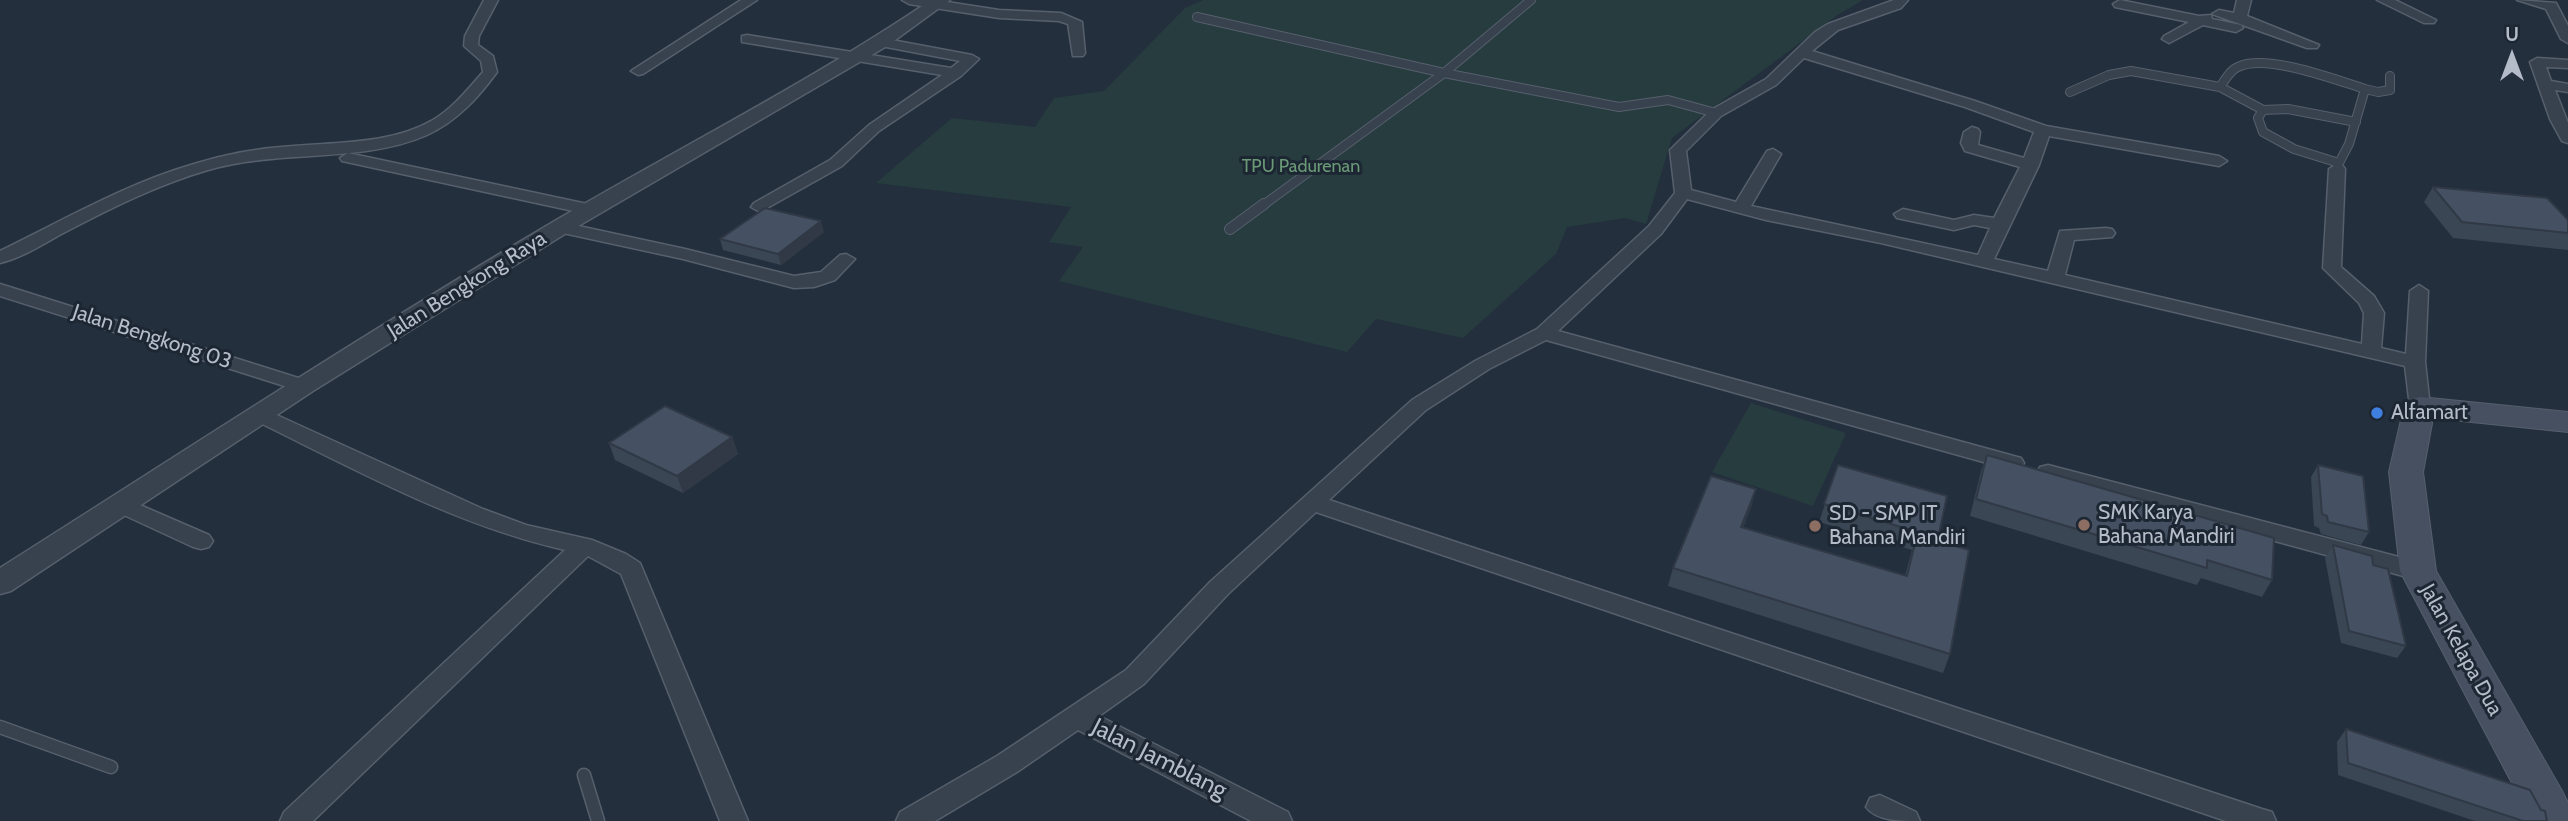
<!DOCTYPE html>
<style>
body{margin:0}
#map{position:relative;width:2568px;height:821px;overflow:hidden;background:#242f3e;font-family:Cabin,sans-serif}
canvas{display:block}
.north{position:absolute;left:2477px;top:21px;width:70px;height:70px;-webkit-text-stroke:5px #1d2633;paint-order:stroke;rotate:0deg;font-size:19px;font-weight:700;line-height:28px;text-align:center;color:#b4bcc9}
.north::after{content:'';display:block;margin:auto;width:24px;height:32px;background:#b4bcc9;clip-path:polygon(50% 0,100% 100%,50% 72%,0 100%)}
</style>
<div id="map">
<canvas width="2568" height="821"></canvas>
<div class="north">U</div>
</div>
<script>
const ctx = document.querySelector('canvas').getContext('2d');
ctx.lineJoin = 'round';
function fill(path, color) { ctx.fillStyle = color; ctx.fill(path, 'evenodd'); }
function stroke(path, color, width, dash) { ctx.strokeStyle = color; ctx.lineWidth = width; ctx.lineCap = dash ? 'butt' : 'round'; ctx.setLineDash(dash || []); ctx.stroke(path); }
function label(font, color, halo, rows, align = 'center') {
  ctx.font = font + ' Cabin,sans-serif'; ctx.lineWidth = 6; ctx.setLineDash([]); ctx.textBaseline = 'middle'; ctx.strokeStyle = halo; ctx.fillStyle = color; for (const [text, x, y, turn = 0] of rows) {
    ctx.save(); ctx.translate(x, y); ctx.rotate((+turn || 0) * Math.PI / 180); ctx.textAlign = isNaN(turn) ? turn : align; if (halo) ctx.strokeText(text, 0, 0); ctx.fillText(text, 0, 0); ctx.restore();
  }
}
const green = new Path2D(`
 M1203,0H1863L1836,16L1672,138L1646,224L1625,218L1567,227L1556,254L1463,338L1376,319L1347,352L1059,281L1083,247L1049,242L1071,207L876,183L952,118L1035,127L1054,98L1104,91L1185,8Z
 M1751,403L1846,433L1813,506L1712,472Z`);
const serviceFar2 = new Path2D(`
 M1197,17L1444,73L1619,107L1668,100L1716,113
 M2070,92L2109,75L2131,71L2220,87
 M2263,110L2288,109L2356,122
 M2339,163L2349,144L2365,89L2378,92L2390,90V76
 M2337,169L2339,163L2294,149L2263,132L2258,118L2263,110L2220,87C2225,80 2230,70 2238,67C2266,53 2336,80 2365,89
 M1262,206L1444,73L1531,0`);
const serviceFar1 = new Path2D(`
 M1230,229L1264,204`);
const service = new Path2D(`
 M0,727L111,767
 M584,775L598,821`);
const minor = new Path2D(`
 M484,0H498L479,36L478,45L493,56L497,72C478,98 457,121 427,135C361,164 278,149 208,170C160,184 115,206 71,229C49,240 25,257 0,263V251C64,220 125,184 194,164C226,154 260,148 293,146C340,142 391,144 433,120C453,108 468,89 483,72L481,61L464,46L465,36Z
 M741,0H757L643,74L638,75L631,71Z
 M902,0H934L999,10L1061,13L1082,22L1085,53L1083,56H1073L1068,24L1059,21L999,18L909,4Z
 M1894,0H1908L1901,8L1838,30L1812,51L1975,101L2046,126L2219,156L2227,161L2219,166L2049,136L2039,165L1994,259L2048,271L2060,231L2106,228L2112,229L2115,233L2112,237L2074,240L2065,275L2362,344L2364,313L2359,303L2323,268L2329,169L2337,164L2343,166L2345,169L2341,267L2374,296L2384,313L2381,348L2406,354L2410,291L2419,285L2428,291L2425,362L2430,407L2427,412H2413L2410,407L2405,366L1881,243L1766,220L1687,199L1661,234L1558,331L2021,458L2024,463L2021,468H2005L1546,340L1489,369L1426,410L1329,500L2262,809L2272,812L2276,821H2226L1316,512L1228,594L1144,684L1099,716L1288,812L1292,821H1251L1078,730L1017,772L935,821H896L900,812L997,756L1126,670L1210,582L1412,400L1475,361L1537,329L1649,226L1675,193L1670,150L1711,110L1766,79L1815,32L1828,24ZM1804,58L1965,107L2034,132L2024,158L1978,145L1980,132L1978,129L1972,127L1964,132L1961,143L1965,151L2020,167L1994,218L1974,215L1954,220L1903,209L1894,214L1897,218L1954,230L1974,225L1990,228L1978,255L1751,206L1781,154L1773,149L1767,151L1736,202L1691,190L1686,151L1721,116L1776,85Z
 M2120,0L2199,16L2211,15L2212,19L2241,25L2243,28L2236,32L2203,25L2169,43L2162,39L2164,36L2189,22L2115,7L2113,4Z
 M2237,0H2251L2247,16L2319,45L2317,48H2307L2212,14L2219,10L2234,13Z
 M2377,0H2395L2436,20L2434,23H2424Z
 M2517,0L2556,3L2568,26V43L2561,39L2546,9Z
 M747,35L951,68L960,61L881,46L874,42L881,38L972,55L979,59L961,76L879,131L842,166L760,212L751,207L754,203L830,160L869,125L942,75L742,42V36Z
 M2537,58L2568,60V68L2546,67L2551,81L2568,84V92L2555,90L2568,123V143L2562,141L2550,119L2530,62Z
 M348,153L592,205L601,210L592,215L342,161L340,158Z
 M560,222L685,249L794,276L821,272L840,255L846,254L855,259L835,280L814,287L794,288L683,259L554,231L551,227Z
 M0,284L311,382L314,386L311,390H297L0,296Z
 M259,407L483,509L526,525L592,540L626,554L640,563L748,821H720L621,574L588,556L313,821H280L284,812L565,550C454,525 353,468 252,419L248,414L252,409Z
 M2048,465L2418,562L2427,565L2430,571L2427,577L2418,580L2040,477L2037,472L2040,467Z
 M119,496L209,535L213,541L209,547L201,549L193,547L111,509L108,504L111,499Z
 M1880,795L1916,812L1920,821C1901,821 1876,821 1866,807L1870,798Z`);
const tertiary = new Path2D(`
 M931,0H950L887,46L568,232L313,391L11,591L0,594V568C183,452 366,332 553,222C679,148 810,82 931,0Z`);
const secondary = new Path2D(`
 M2420,397L2568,412V432L2433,418L2423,472L2436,571L2562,791L2568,803V821H2532L2400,571L2389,472L2404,407L2409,400Z`);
const wall = new Path2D(`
 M2433,187L2568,220V250L2453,238L2424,202Z
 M824,232L781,265L723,250L720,239Z
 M732,437L738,454L683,493L615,460L609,443Z
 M1987,455L2272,580L2262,597L2201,578L2197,585L1970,516L1981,471Z
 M1838,465L1938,538L1937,540L1950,654L1943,673L1668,586L1673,568L1756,489L1751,507L1743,528L1905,576L1912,550L1819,522Z
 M2318,465L2369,532L2361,545L2321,534L2319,528L2314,526L2311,477Z
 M2333,545L2373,565L2406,646L2397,658L2341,643L2325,558Z
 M2346,729L2547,821H2475L2338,775L2337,742Z`);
const shadedWall = new Path2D(`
 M821,221L824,232L781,265L778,254Z
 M732,437L738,454L683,493L677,476Z
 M1756,489L1751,507L1736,545L1741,527Z`);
const building = new Path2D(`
 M2433,187L2547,198L2568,220V233L2462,222Z
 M765,208L821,221L778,254L720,239Z
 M665,406L732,437L677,476L609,443Z
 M1987,455L2274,538L2272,580L2207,560V568L1976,499Z
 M1838,465L1947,496L1938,538L1824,504Z
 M2318,465L2363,476L2369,532L2328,522L2327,516L2322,514Z
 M1711,476L1756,489L1741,527L1907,576L1917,535L1969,550L1950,654L1673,568Z
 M2333,545L2372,556L2373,565L2388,569L2406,646L2349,631Z
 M2346,729L2530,790L2541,810L2545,811L2547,821H2523L2348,763Z`);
const markers = [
 [2377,413,7,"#3f7fe0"],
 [2084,525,7,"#8d6e63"],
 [1815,526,7,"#8d6e63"]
];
const farParknames = [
 ["TPU Padurenan",1301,167]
];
const streetNames = [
 ["Jalan Bengkong Raya",467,285,-32],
 ["Jalan Bengkong 03",152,337,18],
 ["Jalan Kelapa Dua",2461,650,61]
];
const poiNames = [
 ["Alfamart",2391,413],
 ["SMK Karya",2098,513],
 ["Bahana Mandiri",2098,537],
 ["SD - SMP IT",1829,514],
 ["Bahana Mandiri",1829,538]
];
const nearStreetnames = [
 ["Jalan Jamblang",1159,759,27]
];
fill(green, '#263c3f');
stroke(serviceFar2, '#565f6c', 10);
stroke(serviceFar1, '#565f6c', 12);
stroke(service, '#565f6c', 15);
stroke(minor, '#565f6c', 3);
stroke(tertiary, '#565f6c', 3);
stroke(secondary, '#565f6c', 2);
stroke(serviceFar2, '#38414e', 8);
stroke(serviceFar1, '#38414e', 10);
stroke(service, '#38414e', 12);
fill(minor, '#38414e');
fill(tertiary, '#38414e');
fill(secondary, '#465061');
fill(wall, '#3b4654');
fill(shadedWall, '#303945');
fill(building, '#455162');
stroke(building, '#303945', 2);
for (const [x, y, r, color] of markers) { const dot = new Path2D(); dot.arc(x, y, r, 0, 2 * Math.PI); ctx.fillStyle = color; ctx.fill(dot); stroke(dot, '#1d2633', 2.5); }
label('18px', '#6b9a76', '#1d2633', farParknames);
label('21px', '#b4bcc9', '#1d2633', streetNames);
label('21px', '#b4bcc9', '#1d2633', poiNames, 'left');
label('24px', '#b4bcc9', '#1d2633', nearStreetnames);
</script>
